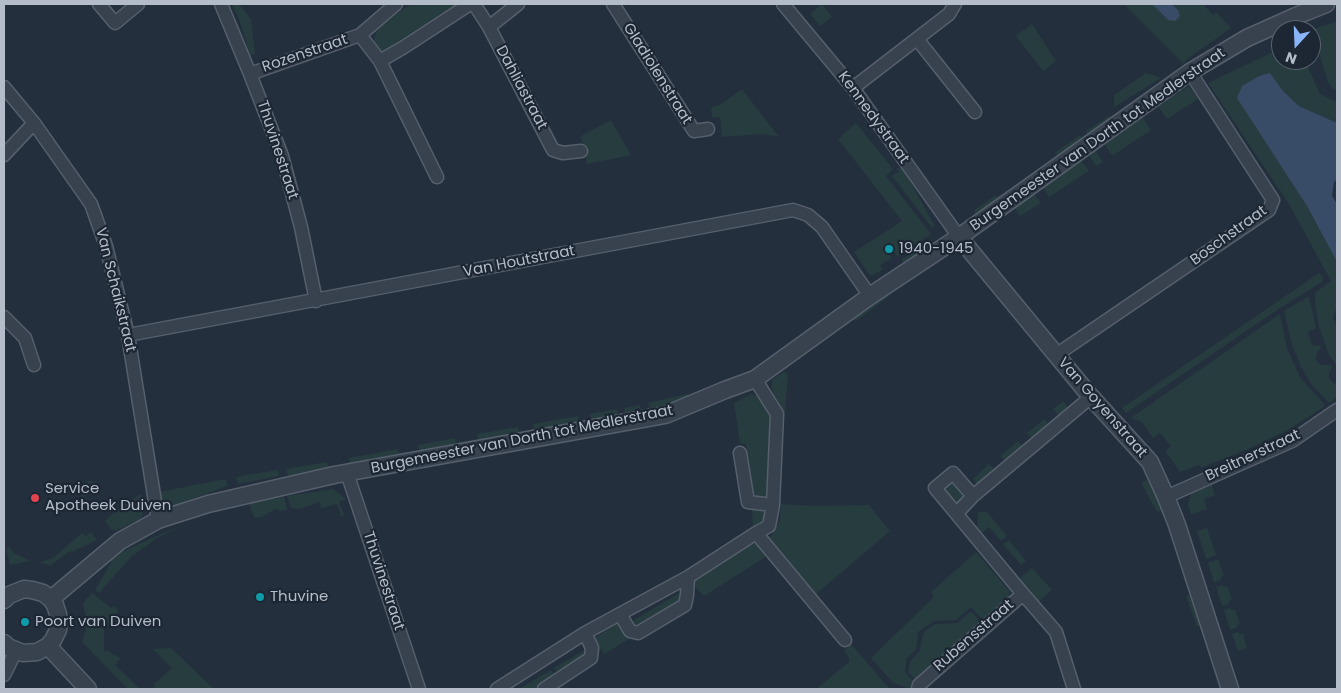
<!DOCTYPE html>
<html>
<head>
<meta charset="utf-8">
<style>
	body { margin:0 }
	#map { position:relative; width:1341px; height:693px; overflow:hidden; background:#242f3e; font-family:Poppins,sans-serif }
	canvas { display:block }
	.frame { position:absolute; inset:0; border:5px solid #b4bcc9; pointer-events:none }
	.north { position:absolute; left:1271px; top:20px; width:50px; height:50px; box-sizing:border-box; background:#1d2633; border:1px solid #59626f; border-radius:50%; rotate:200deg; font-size:14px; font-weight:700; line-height:20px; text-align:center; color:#b4bcc9 }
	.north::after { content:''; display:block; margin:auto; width:18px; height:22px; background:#8ab4f8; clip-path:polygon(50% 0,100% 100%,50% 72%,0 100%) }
</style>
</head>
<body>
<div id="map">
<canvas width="1341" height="693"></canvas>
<div class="frame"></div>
<div class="north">N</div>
</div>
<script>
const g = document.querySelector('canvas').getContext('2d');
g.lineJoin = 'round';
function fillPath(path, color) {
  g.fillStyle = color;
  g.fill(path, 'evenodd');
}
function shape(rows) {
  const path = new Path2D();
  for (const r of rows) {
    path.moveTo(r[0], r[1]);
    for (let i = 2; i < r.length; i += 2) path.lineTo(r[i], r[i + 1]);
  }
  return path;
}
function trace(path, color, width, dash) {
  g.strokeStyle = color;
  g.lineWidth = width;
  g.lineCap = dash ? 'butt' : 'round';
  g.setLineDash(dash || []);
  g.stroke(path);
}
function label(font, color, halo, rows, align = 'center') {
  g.font = font + ' Poppins,sans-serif';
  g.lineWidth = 4.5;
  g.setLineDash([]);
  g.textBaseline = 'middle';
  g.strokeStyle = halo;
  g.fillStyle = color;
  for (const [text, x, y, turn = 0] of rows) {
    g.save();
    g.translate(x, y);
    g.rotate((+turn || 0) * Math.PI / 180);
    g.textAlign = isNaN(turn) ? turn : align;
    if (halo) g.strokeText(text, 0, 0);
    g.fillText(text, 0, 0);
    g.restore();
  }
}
const green = shape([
	[232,4,239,4,251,19,255,54,250,55,240,22],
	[410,4,460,4,452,12,447,10,395,43,392,51,387,53,381,51,377,47,374,41,376,33,381,26],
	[822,4,832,17,820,26,810,14],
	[1124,4,1152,4,1168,20,1178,10,1172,4,1203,4,1213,15,1216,12,1231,28,1187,59,1184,64],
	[1337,21,1337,90,1332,88,1328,82,1312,30],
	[1032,24,1056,61,1043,71,1016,36],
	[1281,48,1281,60,1305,60,1320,94,1337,102,1337,123,1299,106,1283,91,1270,73,1307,206,1337,262,1337,306,1333,318,1337,327,1337,366,1329,355,1319,327,1315,302,1315,293,1331,281,1289,204,1208,83],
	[1146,73,1161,78,1114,107,1114,95],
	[1189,86,1198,99,1167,119,1158,106],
	[742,89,779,137,764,134,722,137,720,117,712,117,711,108,721,104],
	[1109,116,1113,122,1090,137,1086,131],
	[1142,117,1151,130,1112,156,1104,143],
	[611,120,631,155,587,164,581,136],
	[856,123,893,169,886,176,931,234,898,257,890,246,885,249,892,258,880,265,882,270,870,276,854,252,902,221,838,139],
	[1080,135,1085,141,1059,158,1055,153],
	[1095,150,1103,162,1096,166,1088,154],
	[1080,159,1089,171,1049,197,1042,185],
	[896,168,903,169,935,226,932,228,892,176,899,171],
	[1034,190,1036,193,1035,195,1041,203,1020,216,1013,206],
	[996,195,998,199,976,214,974,210],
	[930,241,932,243,904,263,901,260],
	[1319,273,1323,278,1322,282,1280,308,1126,413,1122,408],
	[886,293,889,296,856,321,852,316],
	[1309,296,1316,328,1308,332,1312,345,1320,346,1321,348,1317,353,1316,358,1317,362,1321,365,1330,365,1332,367,1329,373,1329,378,1332,382,1337,385,1337,397,1329,403,1312,385,1301,367,1292,345,1284,311],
	[1280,314,1287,348,1300,377,1324,404,1324,407,1288,430,1248,449,1203,467,1201,467,1199,465,1180,472,1165,451,1171,446,1160,433,1153,438,1142,422,1133,419,1132,417],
	[784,372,788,374,785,414,772,391,772,380],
	[687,394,689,398,650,411,648,403],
	[751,394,762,398,773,416,769,493,767,497,762,499,755,496,754,493,746,444,740,443,734,403],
	[1063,401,1069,409,1060,417,1053,409],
	[640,405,642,413,626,416,624,408],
	[617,409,619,417,592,422,590,414],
	[578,416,579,424,536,436,533,424],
	[1044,419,1050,426,1034,440,1027,433],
	[518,427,520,434,479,442,477,434],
	[455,438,456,445,420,451,418,445],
	[1018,441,1024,448,1006,463,1000,456],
	[398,449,399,455,350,469,349,458],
	[327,462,330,473,321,474,316,471,288,476,286,469],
	[989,464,996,471,979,486,973,479],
	[278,470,279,476,238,484,236,477],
	[226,479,227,486,189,500,187,505,174,508,165,505,161,500,159,492],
	[1148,479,1157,496,1162,510,1157,512,1141,483],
	[89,481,96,482,100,486,82,499,80,493,83,484],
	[949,482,955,484,968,499,963,502,954,502,944,492,944,486],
	[1211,482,1215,495,1204,499,1207,509,1191,515,1188,503,1193,490],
	[333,489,346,499,339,502,344,515,341,516,337,504,321,508,320,502,300,509,291,508,287,496],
	[141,494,144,505,143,514,140,519,115,531,111,529,105,521,117,510],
	[284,497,287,509,284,511,275,509,260,518,259,517,254,518,249,503],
	[781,504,813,506,869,505,890,531,814,596,766,541,774,532,780,520],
	[761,509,766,510,766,517,761,524,753,528,752,510],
	[978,512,987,512,1007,536,1001,541,989,527,981,534,977,528],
	[186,524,157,538,149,544,132,556,99,593,95,590,112,561,120,553,154,537],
	[1207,528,1216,555,1206,559,1197,531],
	[91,532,97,540,72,552,70,551,51,565,48,565,40,562,53,558,82,533,86,536],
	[1009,540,1026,561,1021,565,1003,544],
	[752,543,758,545,767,556,704,596,694,585,693,580],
	[9,547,14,553,30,561,10,565,6,549],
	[976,552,1010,592,1007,600,983,620,971,607,956,620,934,621,918,632,916,650,907,658,905,671,907,675,914,682,911,689,893,683,871,658,934,597,931,592],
	[1218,559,1224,576,1221,577,1220,580,1214,583,1208,563],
	[1032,568,1052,590,1037,603,1018,580],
	[1222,585,1225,587,1227,586,1232,600,1229,601,1228,604,1222,606,1216,587],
	[683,591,683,600,640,626,636,625,633,623,632,621],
	[92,593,111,608,114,606,119,611,113,617,117,622,110,622,109,626,104,627,104,651,109,651,110,653,121,658,115,665,140,689,128,689,82,642,86,630,85,614,83,603],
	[1190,595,1200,626,1197,627,1186,596],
	[1230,608,1232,610,1235,610,1240,624,1237,625,1237,627,1230,630,1224,610],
	[971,611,982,624,916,680,908,672,910,661,920,651,923,633,935,624,957,623],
	[618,623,623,625,631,638,604,654,596,642,596,637],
	[1238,632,1240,634,1243,634,1247,648,1238,651,1232,634],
	[851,644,876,673,890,689,816,689,849,662,849,658,844,651],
	[170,648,171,648,214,689,152,689,155,686,154,684,156,682,172,668,153,649],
	[588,648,590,654,559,674,554,668],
	[551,670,556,676,534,689,519,689]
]);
const water = shape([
	[1152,4,1172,4,1178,10,1180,16,1175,21,1168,20],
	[1270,73,1283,91,1299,106,1337,123,1337,179,1334,182,1332,196,1337,204,1337,262,1307,206,1237,98,1242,86,1259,76]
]);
const minor = shape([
	[99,4,115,23,138,4],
	[221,4,250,74,282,156,301,227,316,301],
	[396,4,360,35,380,61,404,47,470,4],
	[474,4,489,27,553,150,563,153,581,151],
	[613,4,694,131,708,129],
	[783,4,853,88,959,237],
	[489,27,518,4],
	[917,39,975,112],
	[380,61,437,177],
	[250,74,360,35],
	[4,87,34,123,91,204,106,246,128,335,158,520],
	[853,88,949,14,955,4],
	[4,155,34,123],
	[4,317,25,338,34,365],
	[128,335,793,210,808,215,822,227,870,296],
	[1056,355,1269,210,1273,200,1190,72],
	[740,453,748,502,773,505],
	[347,473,419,689],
	[1166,497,1292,441,1337,410],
	[957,513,973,496,1091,397],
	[756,533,845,640],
	[1023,594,1056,632,1074,689],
	[620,614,630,631,638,633,685,605,687,595,688,577],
	[4,675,16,651],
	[497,689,585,633,688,577,756,533,769,526,773,505,777,414,755,379],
	[544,689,591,658,592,648,585,633],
	[918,689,919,685,1023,594,935,488,953,473,973,496]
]);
const tertiary = shape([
	[959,237,1091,397,1150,462,1166,497,1177,525,1230,689],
	[51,599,120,541,158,520,208,504,334,475,665,415,725,390,755,379,870,296,959,237,1190,72,1247,38,1296,16,1326,4],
	[4,600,9,595,24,589,32,590,43,593,51,599,55,605,58,614,59,621,58,630,53,640,48,646,37,652,23,653,8,647,4,643],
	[48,646,88,689]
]);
const markers = [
	[889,249,5,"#0f9aa8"],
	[35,498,5,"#e0444e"],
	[260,597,5,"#0f9aa8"],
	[25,622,5,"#0f9aa8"]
];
const streetNames = [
	["Rozenstraat",305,54,-19],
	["Gladiolenstraat",657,74,58],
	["Dahliastraat",521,88,62],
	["Kennedystraat",873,118,54],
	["Burgemeester van Dorth tot Medlerstraat",1098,140,-35],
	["Thuvinestraat",277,150,72],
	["Boschstraat",1229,236,-36],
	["Van Houtstraat",519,262,-11],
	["Van Schaikstraat",115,290,76],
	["Van Goyenstraat",1102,408,49],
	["Burgemeester van Dorth tot Medlerstraat",522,440,-11],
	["Breitnerstraat",1253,456,-25],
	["Thuvinestraat",383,581,72],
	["Rubensstraat",974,636,-41]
];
const poiNames = [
	["1940-1945",899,249],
	["Service",45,489],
	["Apotheek Duiven",45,506],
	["Thuvine",270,597],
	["Poort van Duiven",35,622]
];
fillPath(green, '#263c3f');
fillPath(water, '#394c67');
trace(minor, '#565f6c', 15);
trace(tertiary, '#565f6c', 19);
trace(minor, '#38414e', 12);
trace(tertiary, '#38414e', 16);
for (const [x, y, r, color] of markers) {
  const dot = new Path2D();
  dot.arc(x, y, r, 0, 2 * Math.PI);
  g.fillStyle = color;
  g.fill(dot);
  trace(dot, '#1d2633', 2);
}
label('15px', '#b4bcc9', '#1d2633', streetNames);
label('15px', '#b4bcc9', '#1d2633', poiNames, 'left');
</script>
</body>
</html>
